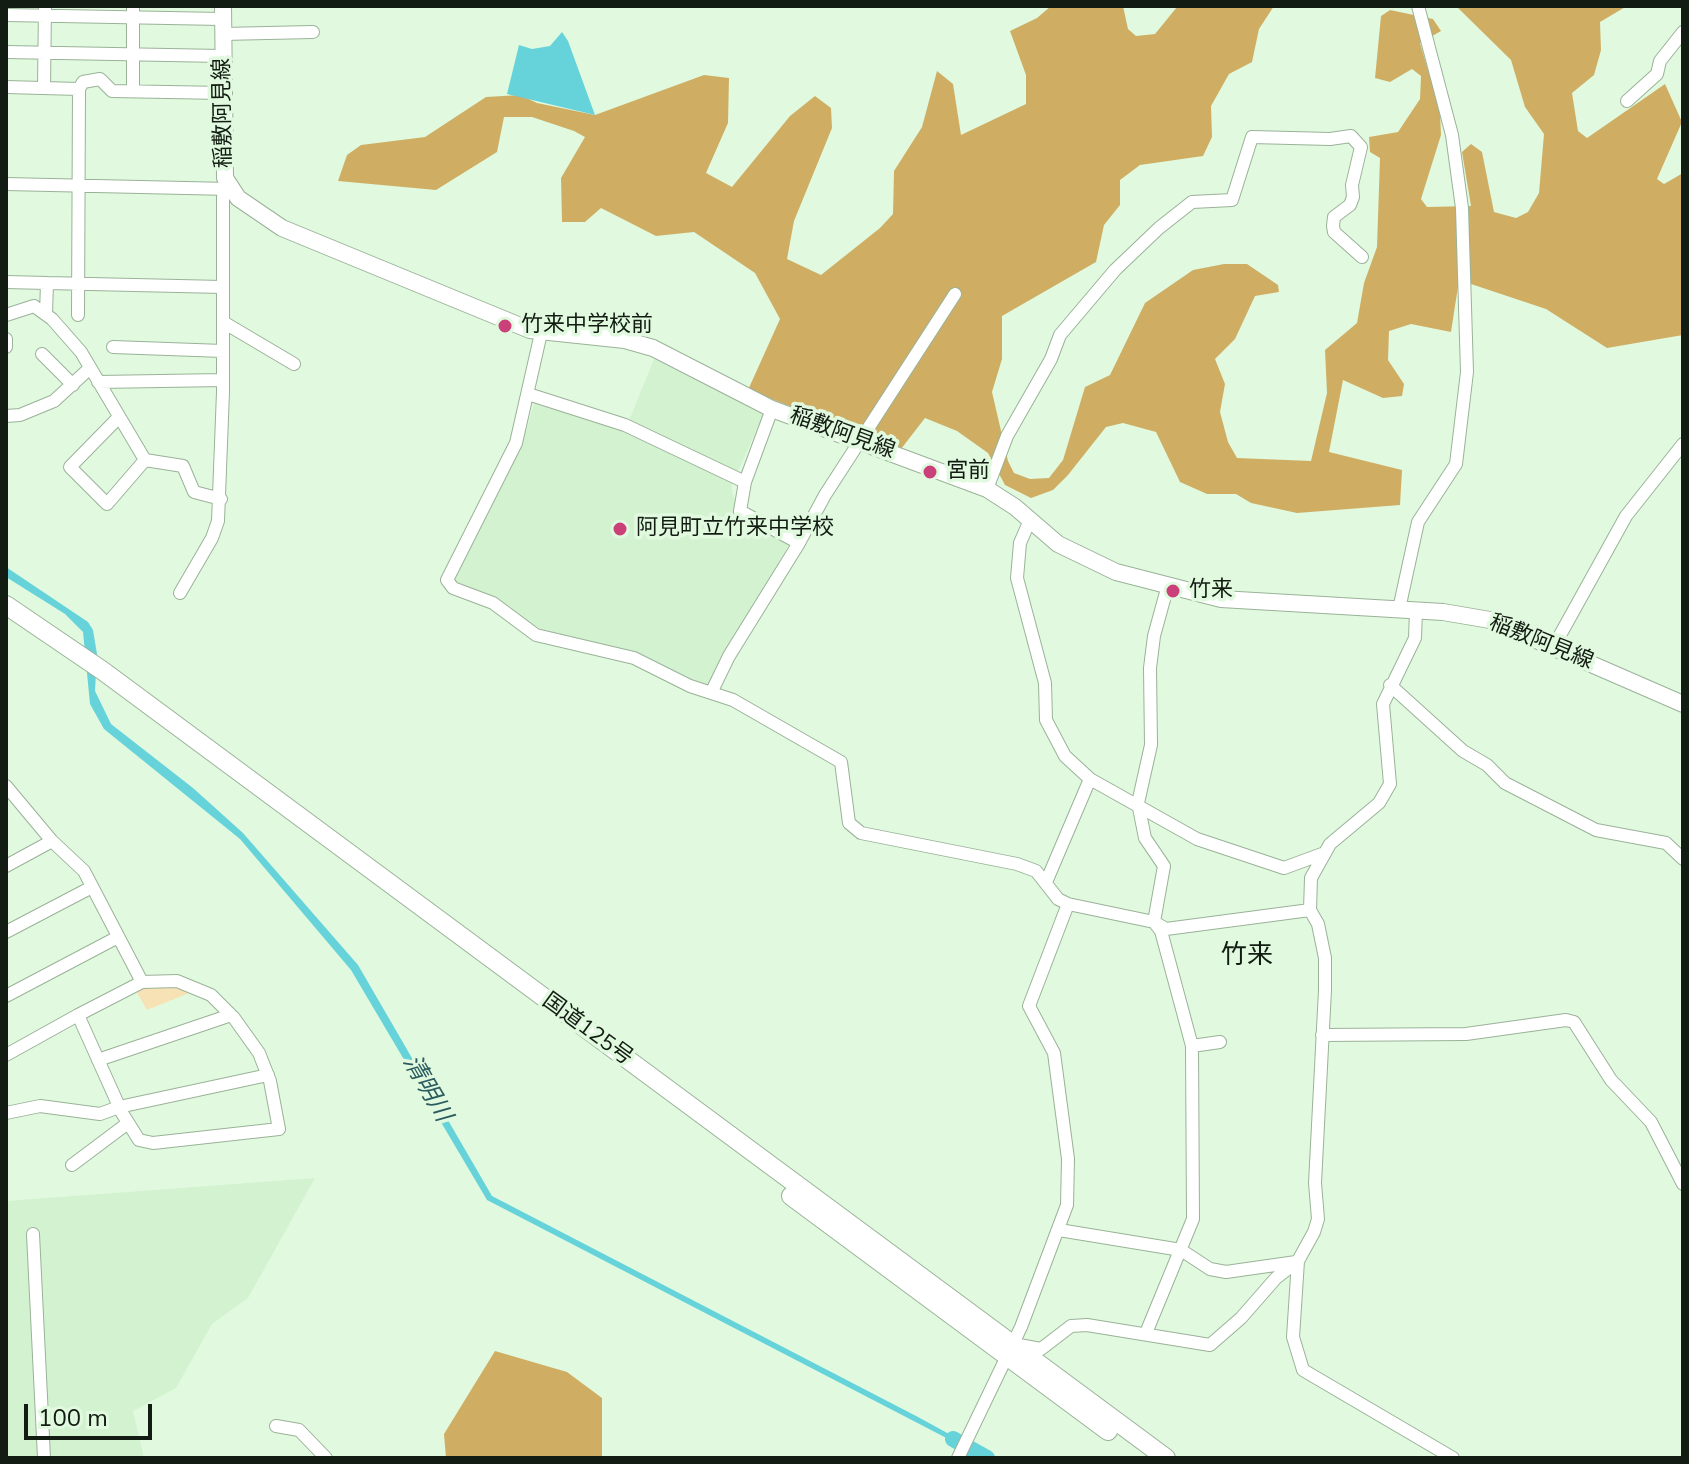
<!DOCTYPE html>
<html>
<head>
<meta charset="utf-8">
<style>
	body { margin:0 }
	#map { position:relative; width:1689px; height:1464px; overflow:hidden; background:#e1fadf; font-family:"Nunito Sans",sans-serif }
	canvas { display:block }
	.frame { position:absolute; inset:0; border:8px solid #131c12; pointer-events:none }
	.scale { position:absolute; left:24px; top:1404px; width:128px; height:36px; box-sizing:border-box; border:4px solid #131c12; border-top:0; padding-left:10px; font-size:24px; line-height:28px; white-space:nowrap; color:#131c12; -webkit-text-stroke:6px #e1fadf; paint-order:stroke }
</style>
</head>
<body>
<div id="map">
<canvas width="1689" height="1464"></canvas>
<div class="frame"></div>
<div class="scale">100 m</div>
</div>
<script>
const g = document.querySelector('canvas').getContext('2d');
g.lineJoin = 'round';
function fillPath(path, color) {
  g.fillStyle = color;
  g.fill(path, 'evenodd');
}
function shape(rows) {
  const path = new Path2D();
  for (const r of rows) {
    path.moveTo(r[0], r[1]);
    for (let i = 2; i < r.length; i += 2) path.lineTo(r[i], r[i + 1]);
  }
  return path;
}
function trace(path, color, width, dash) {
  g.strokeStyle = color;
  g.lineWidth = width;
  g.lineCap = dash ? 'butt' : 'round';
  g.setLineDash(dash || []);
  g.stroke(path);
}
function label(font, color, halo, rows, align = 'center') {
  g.font = font + ' "Nunito Sans","Noto Sans JP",sans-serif';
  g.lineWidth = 7;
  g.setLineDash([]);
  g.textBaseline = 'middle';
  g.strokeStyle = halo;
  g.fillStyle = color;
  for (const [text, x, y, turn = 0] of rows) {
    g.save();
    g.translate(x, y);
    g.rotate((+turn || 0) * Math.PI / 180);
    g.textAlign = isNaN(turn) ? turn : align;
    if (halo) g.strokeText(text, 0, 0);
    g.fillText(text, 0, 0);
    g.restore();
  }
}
const built = shape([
	[654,359,764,413,731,487,739,515,789,544,711,684,699,686,554,636,451,580,522,444,534,404,538,400,626,428],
	[315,1178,248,1298,212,1324,176,1388,133,1411,144,1458,6,1458,6,1201]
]);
const green = shape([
	[143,984,190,988,187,994,147,1010,136,991]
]);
const forest = shape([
	[1051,6,1123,6,1128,29,1136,36,1155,34,1177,7,1274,6,1259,29,1252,62,1229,74,1211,106,1212,137,1203,156,1140,165,1120,180,1120,205,1104,225,1096,262,1002,316,1002,359,992,392,1008,461,1014,473,1030,479,1049,478,1063,460,1085,387,1110,375,1145,303,1193,270,1224,264,1247,264,1278,285,1279,292,1255,296,1235,339,1215,359,1225,384,1220,412,1228,442,1237,458,1311,461,1327,393,1325,350,1357,323,1364,283,1377,247,1380,158,1370,152,1369,137,1398,132,1420,99,1421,76,1412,69,1390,82,1375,78,1381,16,1390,10,1433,19,1441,31,1420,43,1440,111,1441,135,1421,199,1427,207,1471,206,1462,152,1471,144,1482,152,1494,212,1516,218,1528,212,1539,193,1544,134,1525,107,1511,60,1456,6,1627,6,1600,22,1601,50,1594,75,1572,93,1578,131,1587,138,1665,84,1682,122,1657,179,1664,184,1683,173,1683,335,1607,348,1546,309,1459,280,1451,332,1411,324,1389,331,1388,360,1404,384,1402,396,1383,398,1343,380,1329,452,1402,470,1400,505,1297,513,1251,503,1236,494,1207,494,1180,482,1156,432,1123,423,1106,427,1068,475,1053,490,1031,498,1005,485,988,453,957,431,925,418,901,449,748,390,780,319,755,273,694,232,656,236,601,208,585,222,562,222,561,178,585,137,574,131,532,117,504,117,497,152,436,190,338,181,347,155,361,145,425,137,486,97,520,95,537,103,595,115,704,75,729,78,728,123,706,173,732,187,790,116,815,96,831,108,832,128,794,221,787,259,821,275,880,228,893,214,894,171,922,127,937,71,953,84,961,135,1026,104,1026,75,1010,31,1037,18],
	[495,1351,567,1372,602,1398,602,1458,446,1458,444,1434]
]);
const water = shape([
	[562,32,568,41,595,115,507,94,519,45,532,49,550,46],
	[6,567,88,622,93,630,97,654,95,691,111,724,193,788,243,833,358,965,492,1196,918,1417,960,1440,958,1444,487,1200,351,970,240,839,104,729,90,704,83,632,65,614,6,577]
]);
const river = shape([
	[953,1439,987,1458]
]);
const minor = shape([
	[6,15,222,19],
	[222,34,313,32],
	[6,52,222,56],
	[6,87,79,89],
	[44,88,45,6],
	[133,91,133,6],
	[1627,101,1657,74,1660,61,1683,32],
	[6,184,230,189],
	[6,282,47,283],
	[46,314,47,283,222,287],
	[6,315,34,306,52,319,81,352,145,460,183,466,194,492,221,499],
	[78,315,79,89,83,82,100,79,112,91,223,93],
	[223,322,294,364],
	[541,333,516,443,447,580,453,588,493,603,536,635,634,658,690,686,733,700,841,762,849,823,861,833,1017,864,1036,871,1058,899,1068,904,1154,922,1166,929,1310,910],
	[6,339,6,347],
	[113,347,223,351],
	[42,354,73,385],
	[98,382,223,380],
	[528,394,625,425,745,482],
	[6,416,20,415,54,401,90,368],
	[118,418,70,467,107,504,145,460],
	[987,489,1007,436,1051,359,1060,335,1115,270,1159,228,1192,202,1232,200,1252,137,1330,139,1351,136,1361,147,1352,185,1353,197,1350,205,1334,217,1333,226,1334,232,1362,257],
	[1030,520,1020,543,1017,578,1045,683,1046,720,1065,756,1090,779,1197,839,1284,868,1322,854],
	[799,543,825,495,955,294],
	[180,593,212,538,218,521,223,392,223,197,230,189],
	[1399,609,1418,522,1456,464,1467,372,1462,208,1452,135,1418,6],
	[1554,646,1626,516,1683,444],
	[1390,685,1463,751,1487,765,1505,783,1596,830,1666,843,1683,859],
	[712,691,729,656,799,543,740,511,745,482,772,409],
	[6,786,52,841,84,871,142,982],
	[6,866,52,841],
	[1047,880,1090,779],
	[6,932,92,887],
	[6,996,118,937],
	[1322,1035,1466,1034,1566,1020,1574,1022,1611,1080,1651,1122,1683,1184],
	[1192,1046,1220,1042],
	[6,1055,78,1015,142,982,177,981,211,995,234,1018,259,1053,270,1081,279,1129,153,1143,139,1140,122,1113,78,1015],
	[98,1060,231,1015],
	[6,1113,40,1106,100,1114,119,1107,268,1075],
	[72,1165,128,1123],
	[1059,1230,1181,1250,1210,1269,1226,1272,1296,1262],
	[33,1234,44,1458],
	[1298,1261,1293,1337,1303,1370,1453,1458],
	[1146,1333,1193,1219,1192,1046,1161,931,1154,922,1164,866,1145,838,1138,803,1151,745,1150,668,1154,636,1168,585],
	[1019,1345,1041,1349,1071,1326,1087,1325,1210,1345,1241,1318,1276,1278,1298,1261,1314,1232,1318,1219,1315,1183,1325,990,1325,958,1318,924,1310,910,1311,878,1330,844,1379,803,1390,784,1383,704,1415,638,1416,610],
	[276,1426,299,1430,326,1458],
	[958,1458,1021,1327,1067,1205,1068,1159,1054,1053,1029,1006,1068,904]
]);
const major = shape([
	[223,6,225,178,238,198,282,228,530,330,625,340,653,348,772,409,987,489,1015,507,1058,544,1116,572,1221,599,1443,612,1490,620,1683,704]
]);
const highway = shape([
	[6,605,103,671,1166,1458],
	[791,1196,1108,1431]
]);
const markers = [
	[505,326,8,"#ca4079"],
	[930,472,8,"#ca4079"],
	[620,529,8,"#ca4079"],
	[1173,591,8,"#ca4079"]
];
const streetNames = [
	["稲敷阿見線",224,113,-91],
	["稲敷阿見線",842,434,20],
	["稲敷阿見線",1541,643,22],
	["国道125号",587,1030,36]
];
const poiNames = [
	["竹来中学校前",521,326],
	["宮前",946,472],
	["阿見町立竹来中学校",636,529],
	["竹来",1189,591]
];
const waterNames = [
	["清明川",426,1089,60]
];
const quarterNames = [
	["竹来",1247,957]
];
fillPath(built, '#d3f2d0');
fillPath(green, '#f7e2b5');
fillPath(forest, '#cfae64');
fillPath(water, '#66d3da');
trace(river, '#66d3da', 16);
trace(minor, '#9ab298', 14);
trace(major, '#9ab298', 18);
trace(highway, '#9ab298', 20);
trace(minor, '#fff', 12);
trace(major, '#fff', 16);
trace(highway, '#fff', 18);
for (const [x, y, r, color] of markers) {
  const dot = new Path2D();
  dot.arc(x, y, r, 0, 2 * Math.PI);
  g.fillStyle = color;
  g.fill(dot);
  trace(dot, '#e1fadf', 3);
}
label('22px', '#131c12', '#e1fadf', streetNames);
label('22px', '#131c12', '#e1fadf', poiNames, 'left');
label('italic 24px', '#2c5c5f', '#e1fadf', waterNames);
label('26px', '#131c12', '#e1fadf', quarterNames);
</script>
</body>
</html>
